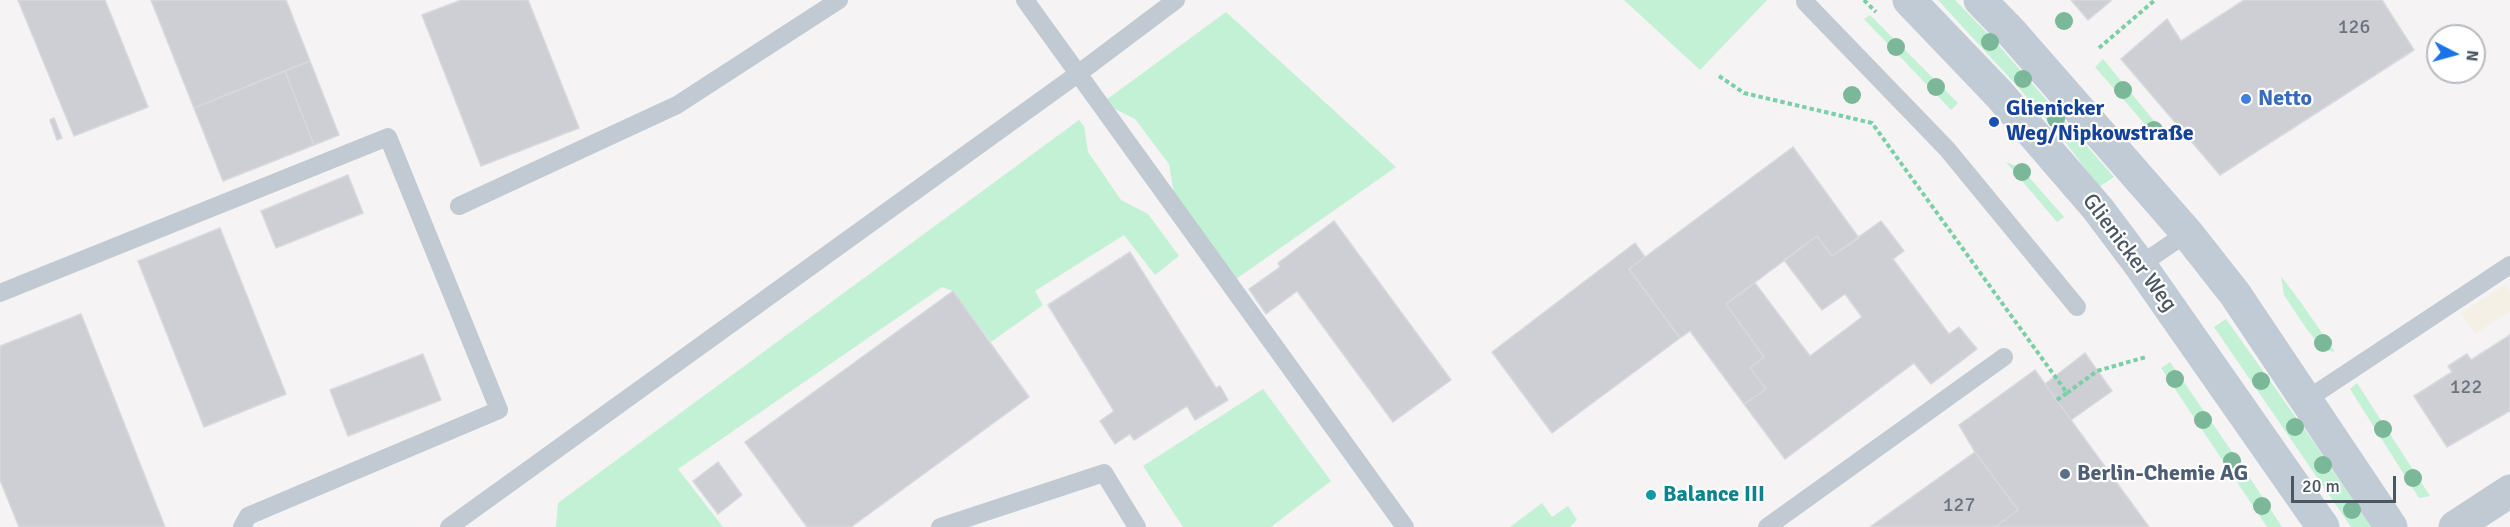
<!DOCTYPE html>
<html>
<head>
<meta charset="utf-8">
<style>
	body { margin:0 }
	#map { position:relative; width:2510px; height:527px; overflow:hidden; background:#f5f3f3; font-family:Signika,sans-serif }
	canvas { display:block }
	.north { position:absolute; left:2426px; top:24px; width:60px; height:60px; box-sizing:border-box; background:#fff; border:2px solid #b7bbc0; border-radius:50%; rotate:96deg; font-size:16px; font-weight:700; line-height:24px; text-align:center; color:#4a5661 }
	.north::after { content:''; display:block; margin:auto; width:21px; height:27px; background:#1a73e8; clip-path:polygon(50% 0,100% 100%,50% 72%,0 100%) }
	.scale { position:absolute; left:2291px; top:476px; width:105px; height:27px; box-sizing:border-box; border:3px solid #4a5661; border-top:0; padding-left:8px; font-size:18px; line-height:21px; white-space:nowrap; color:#4a5661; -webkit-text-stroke:4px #fff; paint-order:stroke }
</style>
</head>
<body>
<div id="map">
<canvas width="2510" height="527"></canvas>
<div class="north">N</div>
<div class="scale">20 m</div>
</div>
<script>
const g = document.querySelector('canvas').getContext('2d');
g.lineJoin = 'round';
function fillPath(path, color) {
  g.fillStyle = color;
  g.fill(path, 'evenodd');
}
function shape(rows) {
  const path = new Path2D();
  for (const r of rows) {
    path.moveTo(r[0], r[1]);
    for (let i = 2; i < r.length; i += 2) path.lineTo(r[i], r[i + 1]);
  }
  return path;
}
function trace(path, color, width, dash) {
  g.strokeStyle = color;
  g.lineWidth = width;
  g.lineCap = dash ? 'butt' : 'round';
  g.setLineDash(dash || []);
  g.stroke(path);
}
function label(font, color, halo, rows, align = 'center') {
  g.font = font + ' Signika,sans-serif';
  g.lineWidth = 4.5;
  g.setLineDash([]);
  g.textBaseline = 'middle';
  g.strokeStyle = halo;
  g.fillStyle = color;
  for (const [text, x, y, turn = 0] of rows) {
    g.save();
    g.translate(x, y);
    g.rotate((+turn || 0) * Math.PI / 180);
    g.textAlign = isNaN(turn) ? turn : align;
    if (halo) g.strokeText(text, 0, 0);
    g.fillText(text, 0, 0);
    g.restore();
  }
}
const green = shape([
	[1624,0,1767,0,1700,70],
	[1938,0,1955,0,1994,40,2114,177,2099,187,2063,139,2018,87],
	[1226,12,1396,167,1236,279,1174,194,1169,164,1135,119,1113,108,1106,100],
	[1870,15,1958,103,1951,110,1864,19],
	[2103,59,2164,133,2157,138,2095,67],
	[1079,120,1084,126,1088,152,1121,200,1148,214,1179,256,1155,275,1124,235,1035,291,1043,305,991,342,953,291,942,287,678,469,723,527,556,527,558,503],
	[2006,162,2021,168,2064,217,2057,222],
	[2281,276,2302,304,2335,352,2322,349,2306,328,2284,295],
	[2226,319,2317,447,2371,527,2351,527,2214,327],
	[2170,362,2246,472,2282,527,2267,527,2161,368],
	[2357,383,2430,496,2419,498,2350,389],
	[1263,389,1331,481,1271,527,1183,527,1143,466],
	[1542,503,1552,517,1568,506,1577,520,1570,527,1510,527]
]);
const sand = shape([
	[2505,285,2510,293,2510,311,2475,334,2461,313]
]);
const building = shape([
	[18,0,105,0,148,107,74,136,18,0],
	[151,0,286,0,310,61,194,108,151,0],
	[461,0,528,0,579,128,481,166,422,15,461,0],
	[2071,0,2112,0,2088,20,2071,0],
	[2244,0,2382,0,2414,50,2220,175,2121,59,2167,19,2181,41,2244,0],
	[310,61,339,135,314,145,285,71,310,61],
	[285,71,314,145,223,181,194,108,285,71],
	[54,118,62,138,57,140,50,120,54,118],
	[1793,147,1859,238,1832,256,1817,236,1726,304,1764,357,1750,368,1766,389,1744,404,1690,331,1680,338,1629,269,1793,147],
	[348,175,363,213,276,248,261,211,348,175],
	[1334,221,1451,380,1393,422,1297,291,1266,314,1249,289,1280,267,1278,263,1334,221],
	[1881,221,1904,251,1893,259,1949,334,1959,327,1977,349,1931,384,1914,363,1785,459,1744,404,1766,389,1750,368,1764,357,1726,304,1755,283,1810,356,1862,317,1845,294,1822,310,1784,260,1817,236,1832,256,1881,221],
	[220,228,286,394,204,427,138,261,220,228],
	[1635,243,1645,257,1629,269,1680,338,1552,433,1492,352,1635,243],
	[1130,252,1216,388,1220,386,1228,400,1195,420,1187,406,1134,440,1130,434,1115,444,1100,421,1114,411,1048,305,1130,252],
	[953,291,1029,397,851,527,807,527,745,442,953,291],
	[81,314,165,527,19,527,0,480,0,346,81,314],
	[2510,335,2510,411,2447,447,2414,396,2452,372,2448,366,2467,354,2471,360,2510,335],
	[2085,353,2112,391,2071,420,2045,384,2085,353],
	[423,354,441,400,348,436,330,390,423,354],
	[2035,370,2071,420,2149,527,1995,527,2018,510,1975,452,1959,425,2035,370],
	[1975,452,2018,510,1995,527,1870,527,1975,452],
	[718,462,742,495,718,514,693,481,718,462]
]);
const path = shape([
	[1864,0,1876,12],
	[2099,48,2155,0],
	[1719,76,1744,93,1872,123,2067,393,2057,400],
	[2067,393,2097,371,2146,357]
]);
const lane = shape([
	[1025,0,1405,527],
	[1807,0,1805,2,1947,149,2077,307],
	[459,206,677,105,839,0],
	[2140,265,2187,233],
	[0,293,388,137,499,410,248,516,242,527],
	[2306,400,2510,265],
	[449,527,1079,73,1176,0],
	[940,527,1104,473,1137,527],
	[1767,527,2004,357]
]);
const street = shape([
	[2455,527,2510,491]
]);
const secondary = shape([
	[1909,0,1999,94,2098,209,2140,265,2323,527],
	[1980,0,2012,33,2187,233,2235,294,2391,527]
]);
const trees = [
	[2064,21],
	[1990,42],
	[1896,47],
	[2023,79],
	[1936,87],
	[2123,90],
	[1852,95],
	[2056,119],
	[2154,130],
	[2022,172],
	[2323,343],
	[2175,379],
	[2261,381],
	[2203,420],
	[2295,427],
	[2383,429],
	[2232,461],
	[2323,465],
	[2413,478],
	[2262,506],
	[2352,510]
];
const markers = [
	[2246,99,6,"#3f7fe0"],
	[1994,122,6,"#1a4fb4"],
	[2065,474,6,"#5c6f8a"],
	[1651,495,6,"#0f9aa8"]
];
const numberNames = [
	["126",2354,28],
	["122",2466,388],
	["127",1959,506]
];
const shopNames = [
	["Netto",2258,99]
];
const transitNames = [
	["Glienicker",2006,109],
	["Weg/Nipkowstraße",2006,134]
];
const streetNames = [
	["Glienicker Weg",2129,253,53]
];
const serviceNames = [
	["Berlin-Chemie AG",2077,474]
];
const cultureNames = [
	["Balance III",1663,495]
];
fillPath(green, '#c3f1d5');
fillPath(sand, '#f5f0e5');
fillPath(building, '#cdcfd5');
trace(building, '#d7d9de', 1.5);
trace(path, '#7ad0a6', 4, [4.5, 3]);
trace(lane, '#c1cad2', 18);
trace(street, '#c1cad2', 33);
trace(secondary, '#c1cbd6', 33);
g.fillStyle = '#7bb799';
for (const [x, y] of trees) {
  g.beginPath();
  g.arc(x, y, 9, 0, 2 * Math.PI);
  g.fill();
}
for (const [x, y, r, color] of markers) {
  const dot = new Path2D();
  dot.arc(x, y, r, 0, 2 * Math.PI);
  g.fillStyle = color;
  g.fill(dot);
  trace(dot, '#fff', 2);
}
label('20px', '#6b747e', null, numberNames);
label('bold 22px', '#366cbe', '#fff', shopNames, 'left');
label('bold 22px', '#164399', '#fff', transitNames, 'left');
label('22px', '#4a5661', '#fff', streetNames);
label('bold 22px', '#4e5e75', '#fff', serviceNames, 'left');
label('bold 22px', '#0d838f', '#fff', cultureNames, 'left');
</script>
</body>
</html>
